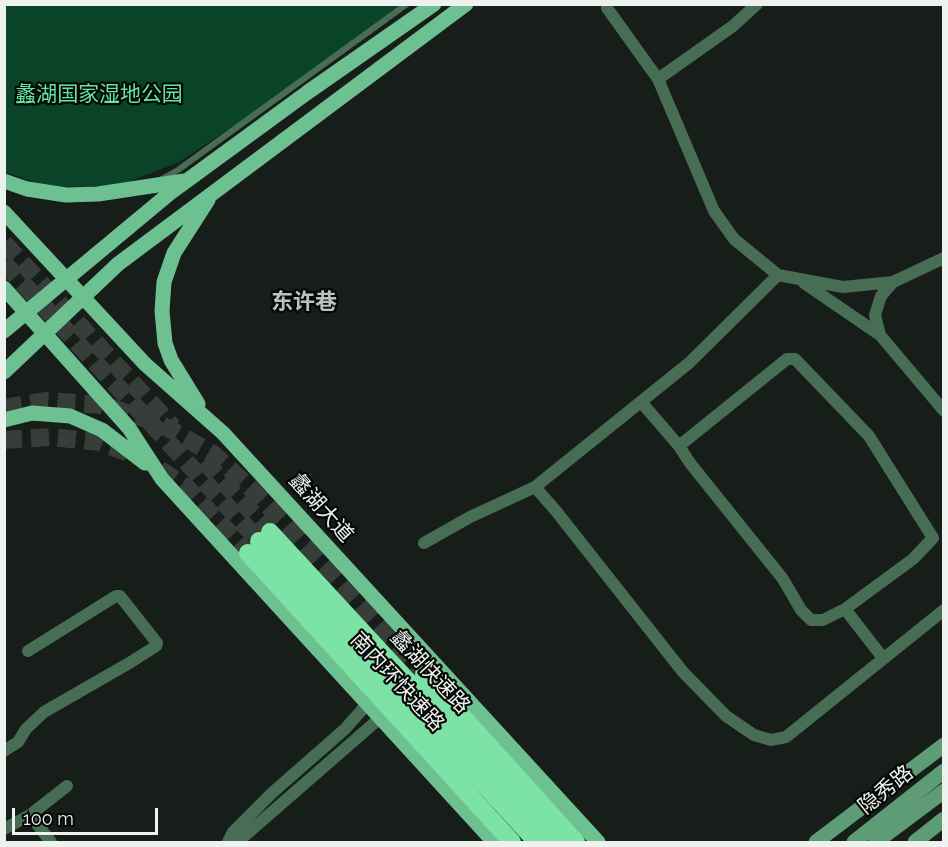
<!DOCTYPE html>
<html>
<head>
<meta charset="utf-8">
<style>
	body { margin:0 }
	#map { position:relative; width:948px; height:847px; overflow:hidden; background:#171d19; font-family:Raleway,sans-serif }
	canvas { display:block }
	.frame { position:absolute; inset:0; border:6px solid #eef2ef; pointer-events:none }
	.scale { position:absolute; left:12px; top:808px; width:146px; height:27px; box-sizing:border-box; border:3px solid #eef2ef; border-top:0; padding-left:8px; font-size:18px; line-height:21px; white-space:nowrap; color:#eef2ef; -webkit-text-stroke:4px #050705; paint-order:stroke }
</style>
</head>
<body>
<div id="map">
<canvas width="948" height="847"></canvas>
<div class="frame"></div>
<div class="scale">100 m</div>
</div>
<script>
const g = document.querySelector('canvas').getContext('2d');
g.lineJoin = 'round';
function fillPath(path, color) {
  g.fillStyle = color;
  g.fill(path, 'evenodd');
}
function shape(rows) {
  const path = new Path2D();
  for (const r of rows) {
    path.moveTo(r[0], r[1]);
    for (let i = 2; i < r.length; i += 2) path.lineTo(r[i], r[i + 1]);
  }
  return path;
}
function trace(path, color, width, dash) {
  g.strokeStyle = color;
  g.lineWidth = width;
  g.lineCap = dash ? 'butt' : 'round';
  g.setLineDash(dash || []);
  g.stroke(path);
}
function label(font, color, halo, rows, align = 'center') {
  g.font = font + ' Raleway,"Noto Sans SC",sans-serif';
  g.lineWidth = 4.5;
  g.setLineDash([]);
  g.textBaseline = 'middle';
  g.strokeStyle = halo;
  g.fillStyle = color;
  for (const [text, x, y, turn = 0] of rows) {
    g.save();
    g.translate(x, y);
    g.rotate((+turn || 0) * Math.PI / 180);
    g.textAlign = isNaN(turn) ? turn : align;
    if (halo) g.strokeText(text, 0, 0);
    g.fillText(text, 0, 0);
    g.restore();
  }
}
const green = shape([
	[5,5,404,5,317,71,179,162,118,186,48,187,5,172]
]);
const highwayTunnel = shape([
	[4,243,173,427],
	[4,263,259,541],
	[4,408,46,401,102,405,159,423,213,454,259,496,424,674],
	[4,440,51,437,99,442,143,458,187,488,248,553],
	[204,461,270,532]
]);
const lane = shape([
	[160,180,178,170,407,4]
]);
const street = shape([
	[607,8,658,79,714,211,734,239,778,275,843,287,893,282,944,258],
	[658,79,733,26,757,4],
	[893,282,881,296,875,315,880,335,944,411],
	[804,283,880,335],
	[642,403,679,446,690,463,783,579,801,610,811,620,823,620,845,609,913,559,933,538,869,436,795,359,787,359,679,446],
	[535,487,556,511,683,672,726,716,754,735,771,740,786,737,944,610],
	[424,543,470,517,535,487,689,363,778,275],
	[845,609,883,658],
	[4,751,18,742,26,729,44,712,131,662,156,646,157,643,120,596,116,596,28,651],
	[30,815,51,842],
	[4,829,30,815,67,786],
	[228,842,233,832,272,793,345,729,367,704],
	[230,842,241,839,380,718]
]);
const secondary = shape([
	[816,842,944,745],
	[854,842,944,771],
	[876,842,944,791],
	[915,842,944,819]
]);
const primary = shape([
	[4,181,27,189,66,195,98,194,184,181],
	[4,212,145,364,223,433,598,842],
	[4,288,129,428,162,479,494,842],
	[4,331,170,193,308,92,434,4],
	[4,372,118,264,466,4],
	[198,404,171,360,165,343,162,311,164,282,174,253,208,200],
	[4,420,32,413,70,416,102,430,145,463]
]);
const highway = shape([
	[270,532,557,842],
	[259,541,537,842],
	[248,553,512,842],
	[424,674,576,842]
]);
const parkNames = [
	["蠡湖国家湿地公园",99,95]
];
const streetNames = [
	["蠡湖大道",321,508,48],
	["蠡湖快速路",430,672,47],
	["南内环快速路",397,682,47],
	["隐秀路",886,790,-39]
];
const neighbourhoodNames = [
	["东许巷",304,302]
];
fillPath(green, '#0a4428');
trace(highwayTunnel, '#373d39', 18, [18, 9]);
trace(lane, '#476d55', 6);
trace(street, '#476d55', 12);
trace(secondary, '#5d9c75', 15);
trace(primary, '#6dc08f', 15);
trace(highway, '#7ce2a6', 18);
label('21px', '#61e89e', '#050705', parkNames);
label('21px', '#eef2ef', '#050705', streetNames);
label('bold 22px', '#bbc2bd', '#050705', neighbourhoodNames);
</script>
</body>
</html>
